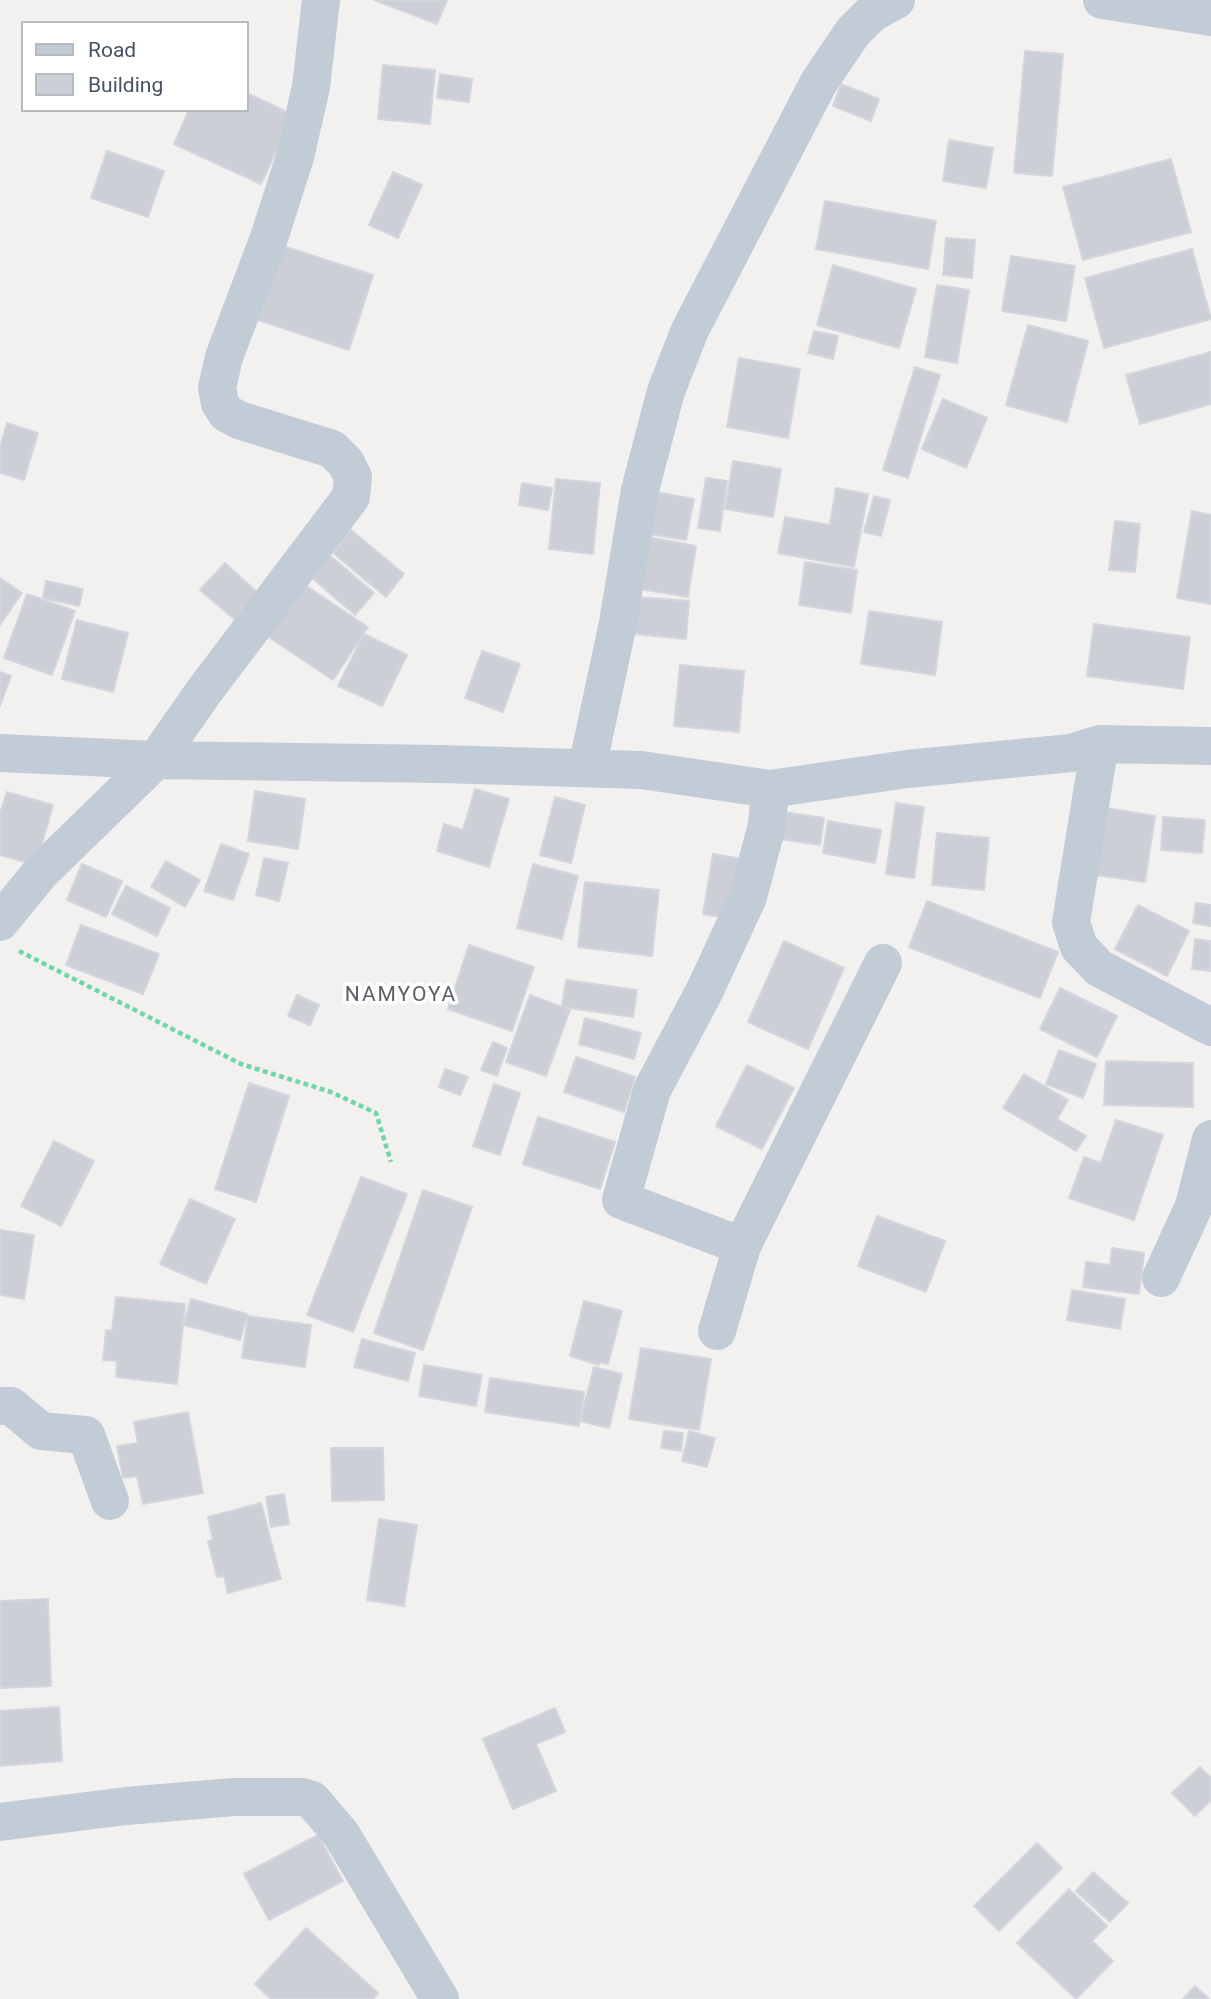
<!DOCTYPE html>
<html>
<head>
<meta charset="utf-8">
<style>
	body { margin:0 }
	#map { position:relative; width:1211px; height:1999px; overflow:hidden; background:#f3f0f0; font-family:Roboto,sans-serif }
	canvas { display:block }
	.legend { position:absolute; left:21px; top:21px; width:228px; height:91px; box-sizing:border-box; background:#fff; border:2px solid #b5babf; margin:0; padding:9px 12px; list-style:none; font-size:21px; color:#465360 }
	.legend li { display:flex; align-items:center; gap:14px; height:35px }
	.legend b { width:35px; border:2px solid #b5babf }
</style>
</head>
<body>
<div id="map">
<canvas width="1211" height="1999"></canvas>
<ul class="legend">
<li><b style="height:9px;background:#c2ccd7"></b>Road</li>
<li><b style="height:19px;background:#cccfd6"></b>Building</li>
</ul>
</div>
<script>
const g = document.querySelector('canvas').getContext('2d');
g.lineJoin = 'round';
function fillPath(path, color) {
  g.fillStyle = color;
  g.fill(path, 'evenodd');
}
function shape(rows) {
  const path = new Path2D();
  for (const r of rows) {
    path.moveTo(r[0], r[1]);
    for (let i = 2; i < r.length; i += 2) path.lineTo(r[i], r[i + 1]);
  }
  return path;
}
function trace(path, color, width, dash) {
  g.strokeStyle = color;
  g.lineWidth = width;
  g.lineCap = dash ? 'butt' : 'round';
  g.setLineDash(dash || []);
  g.stroke(path);
}
function label(font, color, halo, rows, align = 'center') {
  g.font = font + ' Roboto,sans-serif';
  g.lineWidth = 7;
  g.setLineDash([]);
  g.textBaseline = 'middle';
  g.strokeStyle = halo;
  g.fillStyle = color;
  for (const [text, x, y, turn = 0] of rows) {
    g.save();
    g.translate(x, y);
    g.rotate((+turn || 0) * Math.PI / 180);
    g.textAlign = isNaN(turn) ? turn : align;
    if (halo) g.strokeText(text, 0, 0);
    g.fillText(text, 0, 0);
    g.restore();
  }
}
const building = shape([
	[374,0,447,0,437,24,374,0],
	[1025,51,1063,54,1052,176,1014,173,1025,51],
	[383,65,435,70,430,124,378,119,383,65],
	[440,74,472,79,469,102,437,98,440,74],
	[841,84,879,99,871,121,833,106,841,84],
	[247,93,293,115,261,184,174,144,189,110,247,110,247,93],
	[949,140,993,148,986,188,943,181,949,140],
	[107,151,164,171,148,217,91,198,107,151],
	[1171,159,1191,232,1083,260,1063,187,1171,159],
	[393,172,422,185,398,238,369,225,393,172],
	[825,201,936,221,928,269,816,249,825,201],
	[946,238,975,240,972,278,943,275,946,238],
	[283,246,373,275,349,350,258,320,283,246],
	[1192,249,1211,319,1104,348,1085,278,1192,249],
	[1011,256,1075,266,1066,321,1002,311,1011,256],
	[833,265,916,289,899,348,817,325,833,265],
	[937,285,969,290,957,363,925,357,937,285],
	[1028,325,1088,341,1067,422,1006,405,1028,325],
	[814,331,838,336,833,359,808,353,814,331],
	[1211,352,1211,404,1140,424,1126,375,1211,352],
	[739,358,800,369,788,438,727,427,739,358],
	[915,367,940,375,908,478,883,470,915,367],
	[943,399,987,418,966,468,922,449,943,399],
	[7,423,38,433,24,480,0,473,0,447,7,423],
	[733,461,781,469,773,517,725,509,733,461],
	[706,478,727,481,720,531,698,528,706,478],
	[556,479,600,483,593,554,549,549,556,479],
	[522,483,552,488,548,510,519,505,522,483],
	[836,488,868,494,854,567,778,553,785,517,830,525,836,488],
	[656,492,694,499,686,540,649,534,656,492],
	[874,496,890,500,881,536,864,532,874,496],
	[1192,511,1211,515,1211,604,1177,598,1192,511],
	[1115,521,1140,524,1135,572,1109,570,1115,521],
	[351,530,404,574,386,597,333,553,351,530],
	[648,537,696,546,688,597,640,589,648,537],
	[329,555,374,593,355,615,311,577,329,555],
	[805,562,857,570,851,613,799,605,805,562],
	[225,563,258,593,234,619,200,590,225,563],
	[0,578,22,593,0,625,0,578],
	[46,581,83,589,79,606,43,598,46,581],
	[302,583,368,627,333,680,267,636,302,583],
	[27,594,75,611,52,675,4,658,27,594],
	[637,597,689,601,686,639,634,634,637,597],
	[869,611,942,622,935,675,861,664,869,611],
	[77,620,128,633,113,692,62,679,77,620],
	[1094,624,1190,637,1183,689,1087,676,1094,624],
	[364,634,407,655,382,706,338,686,364,634],
	[482,651,520,664,503,712,465,698,482,651],
	[680,665,744,671,739,732,674,726,680,665],
	[0,672,11,676,0,706,0,672],
	[475,789,509,799,489,867,437,851,444,824,463,830,475,789],
	[255,791,305,799,298,849,248,841,255,791],
	[7,792,53,805,36,865,0,855,0,813,7,792],
	[555,797,585,805,571,863,540,855,555,797],
	[896,803,924,807,914,878,886,874,896,803],
	[1106,808,1155,816,1145,882,1096,875,1106,808],
	[783,812,824,818,820,845,779,839,783,812],
	[1163,817,1205,820,1202,853,1161,850,1163,817],
	[828,821,881,830,875,863,823,853,828,821],
	[937,833,989,838,984,890,932,885,937,833],
	[221,844,249,854,233,900,204,891,221,844],
	[713,854,743,859,732,919,703,914,713,854],
	[264,858,288,863,279,901,256,895,264,858],
	[166,861,200,880,185,907,151,887,166,861],
	[82,864,122,881,106,917,67,900,82,864],
	[533,864,578,876,562,939,517,928,533,864],
	[585,882,659,890,652,956,578,947,585,882],
	[126,886,170,908,157,936,112,914,126,886],
	[927,901,1058,952,1040,998,909,947,927,901],
	[1196,903,1211,905,1211,926,1193,923,1196,903],
	[1138,905,1189,931,1167,976,1115,949,1138,905],
	[81,925,159,954,143,994,66,965,81,925],
	[1195,939,1211,941,1211,971,1192,969,1195,939],
	[784,941,844,968,808,1049,748,1022,784,941],
	[469,945,534,967,512,1031,448,1009,469,945],
	[566,980,637,990,633,1017,562,1007,566,980],
	[1060,988,1117,1016,1097,1057,1040,1029,1060,988],
	[297,995,319,1005,310,1025,288,1016,297,995],
	[530,995,570,1010,546,1076,506,1062,530,995],
	[585,1018,641,1033,634,1059,579,1044,585,1018],
	[493,1042,507,1048,497,1076,481,1070,493,1042],
	[1059,1050,1096,1064,1083,1098,1046,1084,1059,1050],
	[576,1057,635,1077,624,1112,564,1092,576,1057],
	[1106,1061,1193,1063,1193,1107,1104,1105,1106,1061],
	[747,1065,794,1088,762,1149,716,1126,747,1065],
	[445,1069,468,1077,460,1095,439,1087,445,1069],
	[1024,1074,1068,1100,1057,1119,1086,1136,1076,1151,1003,1108,1024,1074],
	[249,1083,289,1096,256,1202,215,1189,249,1083],
	[494,1084,520,1093,500,1155,473,1146,494,1084],
	[538,1117,615,1142,600,1189,523,1164,538,1117],
	[1116,1120,1163,1135,1134,1220,1069,1198,1084,1157,1101,1163,1116,1120],
	[54,1141,94,1161,61,1226,21,1206,54,1141],
	[361,1177,407,1194,353,1332,307,1315,361,1177],
	[423,1190,472,1207,423,1350,374,1333,423,1190],
	[190,1199,235,1219,206,1284,160,1264,190,1199],
	[877,1216,945,1241,926,1292,858,1266,877,1216],
	[0,1230,34,1235,24,1299,0,1295,0,1230],
	[1112,1248,1144,1253,1139,1294,1083,1287,1086,1262,1110,1265,1112,1248],
	[1072,1290,1125,1299,1120,1329,1067,1320,1072,1290],
	[116,1297,185,1304,177,1384,116,1377,117,1361,103,1360,106,1330,112,1331,116,1297],
	[191,1299,247,1314,240,1340,184,1325,191,1299],
	[584,1301,622,1311,608,1364,600,1362,599,1365,570,1356,584,1301],
	[248,1316,311,1325,305,1367,242,1358,248,1316],
	[362,1339,415,1353,408,1381,354,1367,362,1339],
	[641,1348,711,1359,699,1430,629,1419,641,1348],
	[424,1365,482,1375,476,1406,419,1396,424,1365],
	[594,1367,622,1374,609,1428,580,1421,594,1367],
	[490,1378,584,1392,579,1426,485,1412,490,1378],
	[188,1412,203,1493,143,1504,137,1476,123,1478,117,1446,138,1443,134,1422,188,1412],
	[664,1431,683,1433,681,1451,661,1448,664,1431],
	[689,1431,715,1438,707,1467,682,1461,689,1431],
	[331,1448,383,1448,384,1500,332,1501,331,1448],
	[284,1494,289,1524,271,1527,266,1497,284,1494],
	[261,1503,281,1579,228,1593,224,1576,217,1577,208,1541,213,1540,208,1517,261,1503],
	[379,1519,417,1525,404,1606,367,1600,379,1519],
	[48,1599,51,1686,0,1688,0,1601,48,1599],
	[59,1707,62,1761,0,1766,0,1711,59,1707],
	[555,1708,565,1732,536,1744,556,1791,513,1809,483,1739,555,1708],
	[1200,1767,1211,1778,1211,1800,1195,1816,1172,1793,1200,1767],
	[318,1835,343,1881,269,1920,244,1874,318,1835],
	[1037,1843,1062,1868,999,1931,974,1906,1037,1843],
	[1093,1872,1128,1903,1110,1922,1076,1891,1093,1872],
	[1069,1889,1107,1926,1092,1941,1113,1961,1076,1999,1017,1943,1069,1889],
	[306,1928,378,1993,373,1999,271,1999,255,1984,306,1928],
	[1195,1986,1209,1999,1183,1999,1195,1986]
]);
const path = shape([
	[19,951,241,1064,331,1092,376,1113,391,1162]
]);
const minor = shape([
	[1102,0,1211,17],
	[1100,744,1071,922,1079,947,1099,968,1211,1027],
	[0,753,156,760,441,764,641,770,770,789,907,769,1071,753,1100,744,1211,746],
	[587,768,618,623,640,490,666,391,690,330,819,82,853,32,872,13,896,0],
	[0,922,40,873,156,760,205,690,351,497,353,477,346,463,332,449,239,420,226,413,220,403,217,388,224,357,269,238,295,157,311,87,321,0],
	[742,1246,883,963],
	[1161,1278,1194,1206,1211,1139],
	[717,1331,742,1246,621,1200,652,1090,705,990,748,897,767,825,770,789],
	[0,1406,11,1406,41,1431,86,1435,110,1501],
	[0,1822,126,1806,234,1797,302,1797,312,1800,341,1834,440,1999]
]);
const quarterNames = [
	["NAMYOYA",401,996]
];
fillPath(building, '#cccfd6');
trace(building, '#d3d6dc', 2);
trace(path, '#6ed7a6', 4.5, [5, 3.5]);
trace(minor, '#c2ccd7', 38);
g.letterSpacing = '2px';
label('21px', '#5c6066', '#fff', quarterNames);
g.letterSpacing = '0px';
</script>
</body>
</html>
